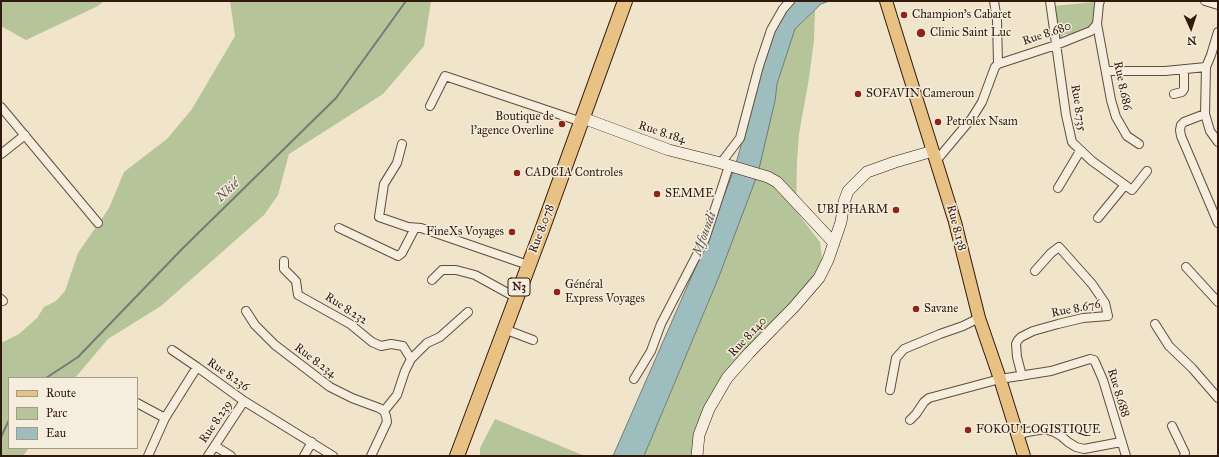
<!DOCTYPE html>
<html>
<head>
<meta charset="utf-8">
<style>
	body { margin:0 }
	#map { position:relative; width:1219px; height:457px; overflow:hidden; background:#f0e4ca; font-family:"IM FELL Great Primer",serif }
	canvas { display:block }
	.frame { position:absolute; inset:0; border:2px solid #32190d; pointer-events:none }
	.legend { position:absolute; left:8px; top:377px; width:130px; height:72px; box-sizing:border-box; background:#f5eddd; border:1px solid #a7988a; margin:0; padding:5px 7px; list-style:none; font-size:12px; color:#32190d }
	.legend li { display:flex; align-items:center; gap:8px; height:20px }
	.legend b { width:20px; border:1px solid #a7988a }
	.north { position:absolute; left:1171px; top:8px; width:40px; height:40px; -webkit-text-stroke:3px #f5eddd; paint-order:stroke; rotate:177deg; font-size:11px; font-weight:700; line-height:16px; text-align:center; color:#32190d }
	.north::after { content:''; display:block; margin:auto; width:14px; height:18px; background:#32190d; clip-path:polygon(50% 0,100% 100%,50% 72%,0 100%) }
</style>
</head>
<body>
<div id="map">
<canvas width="1219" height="457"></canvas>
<div class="frame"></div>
<ul class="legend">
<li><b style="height:5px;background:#e8c285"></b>Route</li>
<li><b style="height:11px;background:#b6c599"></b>Parc</li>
<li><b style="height:11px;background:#9dbdbe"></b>Eau</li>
</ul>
<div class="north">N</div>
</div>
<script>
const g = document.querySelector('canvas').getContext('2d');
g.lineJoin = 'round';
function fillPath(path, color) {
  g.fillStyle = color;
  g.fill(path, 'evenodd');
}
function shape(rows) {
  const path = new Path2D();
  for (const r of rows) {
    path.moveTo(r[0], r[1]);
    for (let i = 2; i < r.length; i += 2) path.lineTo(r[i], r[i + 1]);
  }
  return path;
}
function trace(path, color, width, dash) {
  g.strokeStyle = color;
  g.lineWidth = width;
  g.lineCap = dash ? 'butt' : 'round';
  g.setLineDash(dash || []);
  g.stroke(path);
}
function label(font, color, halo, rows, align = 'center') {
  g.font = font + ' "IM FELL Great Primer",serif';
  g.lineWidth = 3;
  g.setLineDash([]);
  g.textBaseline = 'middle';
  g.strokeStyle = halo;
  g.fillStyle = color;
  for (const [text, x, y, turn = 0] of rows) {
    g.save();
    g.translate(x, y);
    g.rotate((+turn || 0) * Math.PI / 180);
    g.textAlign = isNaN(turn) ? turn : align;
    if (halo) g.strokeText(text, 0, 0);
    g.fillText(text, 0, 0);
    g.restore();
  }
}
const green = shape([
	[1,1,104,1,98,6,26,40,1,26],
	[230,1,431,1,424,46,383,94,289,154,278,195,264,215,161,306,108,339,75,378,9,378,9,448,29,448,23,456,1,456,1,343,19,334,37,318,44,307,56,301,65,291,78,253,109,208,124,172,167,139,192,109,235,36],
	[1094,2,1096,10,1093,24,1084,30,1068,38,1067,34,1063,35,1062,40,1061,40,1059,38,1054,6],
	[815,10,814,40,809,78,799,134,797,162,796,211,820,242,822,257,819,278,761,341,709,409,697,456,644,456,718,279,775,101,777,84,795,29],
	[495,419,585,456,480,456,480,448]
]);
const water = shape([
	[796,1,829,1,821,4,795,29,777,84,775,101,758,173,718,279,644,456,613,456,701,255,735,167,772,35,787,9,796,1]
]);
const stream = shape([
	[46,378,78,357,183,248,336,98,406,1],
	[1,437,9,420]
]);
const street = shape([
	[994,1,997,20,998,64],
	[1050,1,1066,115,1072,142,1092,161,1132,190,1147,171],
	[1205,1,1218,5],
	[1097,24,1111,100,1116,117,1127,136,1139,144],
	[1218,32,1211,55,1206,67,1205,114,1210,131,1218,142],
	[1106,71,1165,71,1206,67],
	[1174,94,1182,92,1184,89,1184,69],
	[430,106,445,76,582,122],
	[1,107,98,223],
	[1205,114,1184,122,1181,125,1180,130,1181,136,1218,223],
	[402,144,397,163,384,184,379,217,408,227,421,228,528,265],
	[1,154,25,135],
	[936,161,972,118,982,102,995,67,998,64,1056,45,1091,31,1097,24,1099,4,1100,1],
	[721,163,740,138,759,66,771,30,783,9,790,1],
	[1058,188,1080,151],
	[1098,218,1125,185],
	[339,228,398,256,402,253,415,228],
	[284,261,284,269,296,281,298,295,350,324,372,342,381,346,391,344,403,346,411,359],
	[1186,267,1218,302],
	[432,280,442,270,456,270,475,275,515,297],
	[1,299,3,301],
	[246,311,255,325,275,345,330,387,352,398,379,408,384,411],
	[1155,324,1169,346,1192,368,1218,398],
	[504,329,533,340],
	[172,350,197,367],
	[1022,376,1017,357,1016,344,1018,340,1021,337,1033,331,1058,324,1083,318,1108,316,1105,303,1092,284,1059,247,1051,253,1035,271],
	[634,379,651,351,661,324,705,239,729,166],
	[890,390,896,358,904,349,940,334,963,326,979,318],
	[137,403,165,418],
	[910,420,916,414,924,402,929,398,1000,379,1051,371,1090,359,1094,360,1096,364,1103,380,1126,456],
	[1172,426,1185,453,1184,456],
	[1018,435,1027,432,1045,429,1054,432,1061,436,1068,442,1076,447,1084,449,1121,442],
	[215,446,231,456],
	[148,456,165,418,197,367,244,401,333,456],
	[208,456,244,401],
	[304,456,312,442],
	[371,456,387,422,386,416,384,411,397,395,405,371,411,359,427,343,440,337,468,312]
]);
const secondary = shape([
	[583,118,669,150,721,163,768,177,777,182,834,243],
	[697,456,699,435,709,409,727,378,749,353,794,307,819,278,828,260,841,222,844,202,848,191,867,172,895,162,933,151]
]);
const primary = shape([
	[886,1,955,222,979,318,1000,379,1024,456]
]);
const highway = shape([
	[457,456,542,230,625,1]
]);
const markers = [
	[904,15,4,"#8f2418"],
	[921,33,5,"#8f2418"],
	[858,94,4,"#8f2418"],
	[938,122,4,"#8f2418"],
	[562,124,4,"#8f2418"],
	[517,173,4,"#8f2418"],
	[657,194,4,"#8f2418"],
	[896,210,4,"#8f2418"],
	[512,232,4,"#8f2418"],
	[557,292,4,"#8f2418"],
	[916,309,4,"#8f2418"],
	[968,430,4,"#8f2418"]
];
const shields = [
	[519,287,22]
];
const shieldNames = [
	["N3",519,287]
];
const poiNames = [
	["Champion's Cabaret",912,15],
	["Clinic Saint Luc",930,33],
	["SOFAVIN Cameroun",866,94],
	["Boutique de",554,117,"right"],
	["l'agence Overline",554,131,"right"],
	["Petrolex Nsam",946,122],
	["CADCIA Controles",525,173],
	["SEMME",665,194],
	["UBI PHARM",888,210,"right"],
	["FineXs Voyages",504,232,"right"],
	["Général",565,285],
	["Express Voyages",565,299],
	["Savane",924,309],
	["FOKOU LOGISTIQUE",976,430]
];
const streetNames = [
	["Rue 8.680",1047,34,-19],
	["Rue 8.686",1122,86,78],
	["Rue 8.735",1078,108,81],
	["Rue 8.184",662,133,18],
	["Rue 8.138",956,228,75],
	["Rue 8.078",542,229,-69],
	["Rue 8.232",346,309,33],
	["Rue 8.676",1076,309,-11],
	["Rue 8.140",748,337,-47],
	["Rue 8.234",315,361,37],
	["Rue 8.236",228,375,35],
	["Rue 8.688",1118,393,73],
	["Rue 8.239",216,422,-56]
];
const waterNames = [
	["Nkié",228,191,-44],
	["Mfoundi",705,234,-70]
];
fillPath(green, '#b6c599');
fillPath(water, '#9dbdbe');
trace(water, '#727b77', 1);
trace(stream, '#727b77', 2);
trace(street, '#624c3c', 10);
trace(secondary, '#32190d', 12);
trace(primary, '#32190d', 14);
trace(highway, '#32190d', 16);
trace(street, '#f5eddd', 8);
trace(secondary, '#f5eddd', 11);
trace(primary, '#e8c285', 12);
trace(highway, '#e8c285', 14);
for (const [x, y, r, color] of markers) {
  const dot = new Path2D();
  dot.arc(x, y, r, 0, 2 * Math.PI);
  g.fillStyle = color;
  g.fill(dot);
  trace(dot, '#f5eddd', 1.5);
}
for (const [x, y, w] of shields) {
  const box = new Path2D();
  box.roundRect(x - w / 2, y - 9, w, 18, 3);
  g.fillStyle = '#f5eddd';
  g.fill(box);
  trace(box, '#32190d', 1);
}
label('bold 11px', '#32190d', null, shieldNames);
label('12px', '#32190d', '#f5eddd', poiNames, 'left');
label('12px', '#32190d', '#f5eddd', streetNames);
label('italic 13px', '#57524b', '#f5eddd', waterNames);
</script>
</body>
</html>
